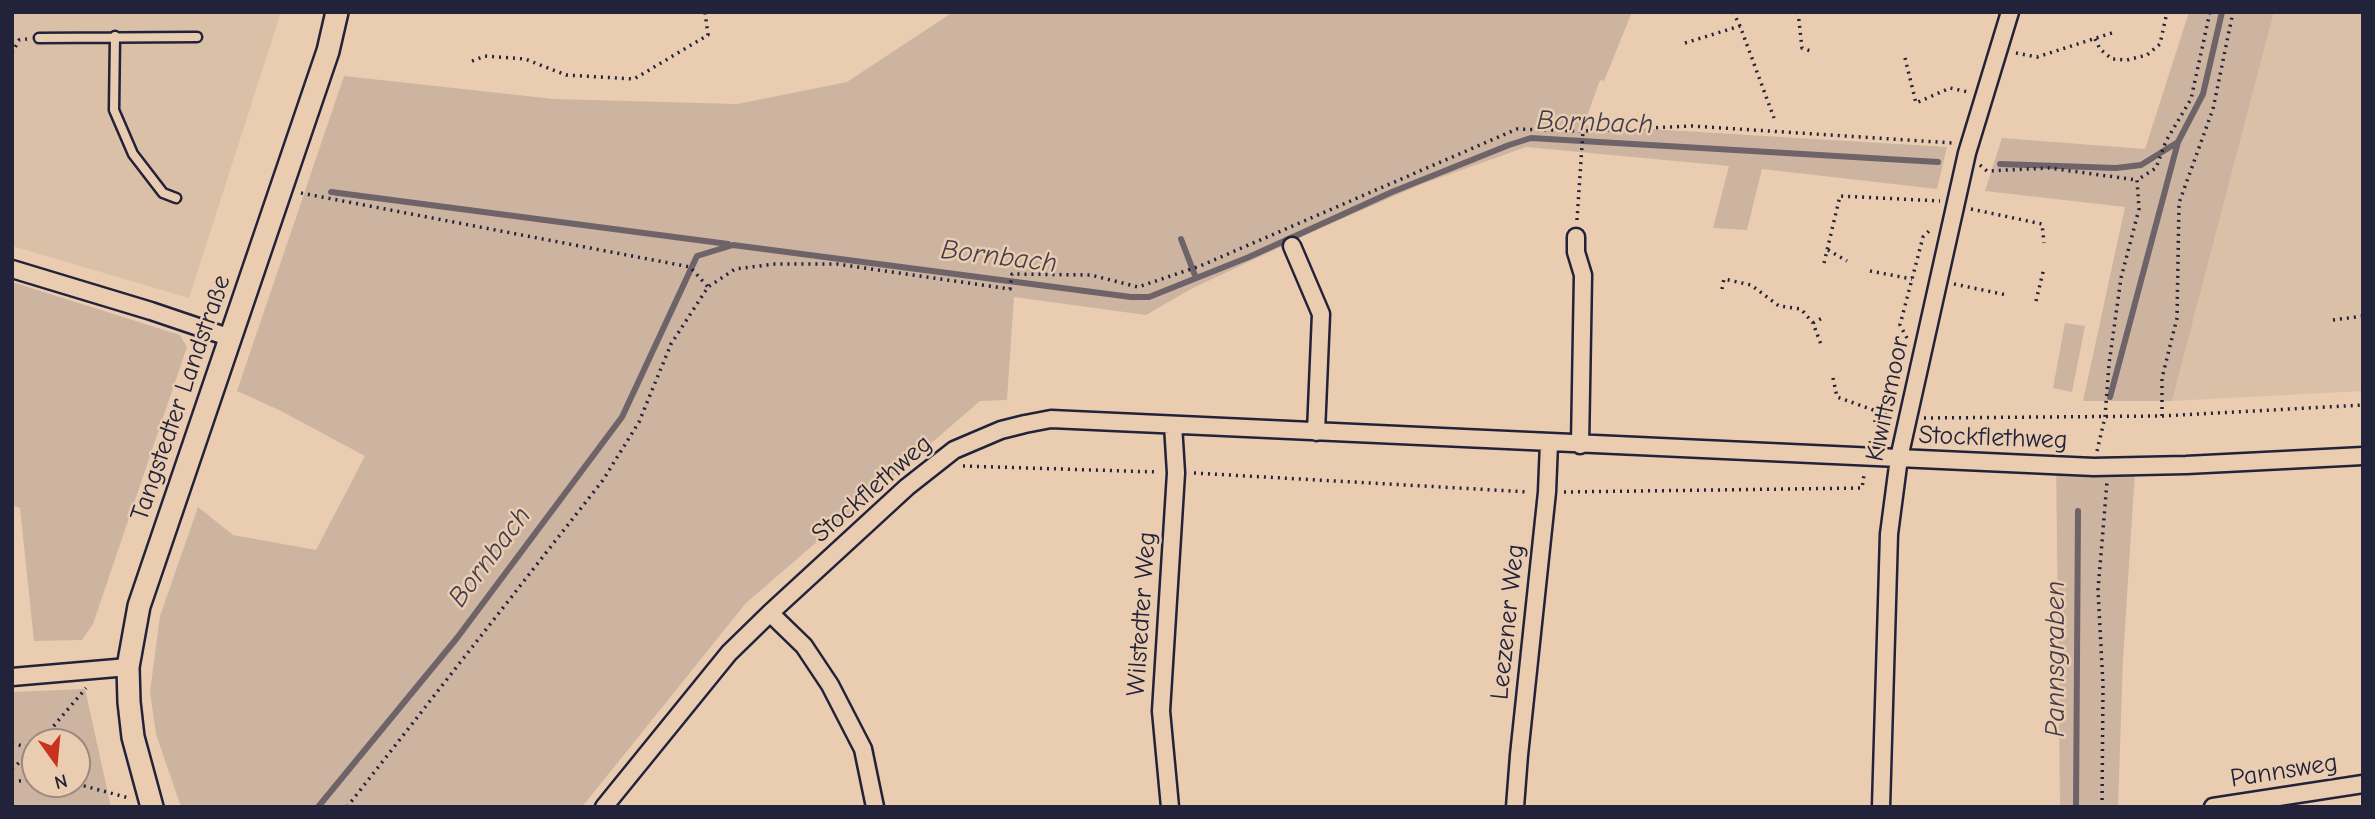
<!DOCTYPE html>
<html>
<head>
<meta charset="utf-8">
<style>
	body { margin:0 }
	#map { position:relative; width:2375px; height:819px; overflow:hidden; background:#eacdb1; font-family:"Comic Neue",sans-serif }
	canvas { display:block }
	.frame { position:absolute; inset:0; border:14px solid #22223b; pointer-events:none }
	.north { position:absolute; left:21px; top:728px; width:70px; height:70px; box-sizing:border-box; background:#eacdb1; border:2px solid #9a8982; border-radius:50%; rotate:165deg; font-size:19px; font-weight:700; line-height:28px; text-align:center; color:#22223b }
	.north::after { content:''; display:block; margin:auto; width:24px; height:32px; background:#c8321e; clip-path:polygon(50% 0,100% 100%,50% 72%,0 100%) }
</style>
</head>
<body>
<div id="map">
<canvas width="2375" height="819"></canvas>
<div class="frame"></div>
<div class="north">N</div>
</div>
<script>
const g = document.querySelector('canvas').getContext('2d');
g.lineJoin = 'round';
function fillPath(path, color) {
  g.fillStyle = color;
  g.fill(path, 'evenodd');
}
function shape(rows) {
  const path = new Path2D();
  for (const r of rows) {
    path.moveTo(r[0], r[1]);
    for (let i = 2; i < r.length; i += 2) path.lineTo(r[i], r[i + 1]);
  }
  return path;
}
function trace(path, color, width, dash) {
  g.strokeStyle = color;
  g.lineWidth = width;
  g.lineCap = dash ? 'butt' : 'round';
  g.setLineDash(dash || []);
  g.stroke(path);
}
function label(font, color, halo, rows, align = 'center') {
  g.font = font + ' "Comic Neue",sans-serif';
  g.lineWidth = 5;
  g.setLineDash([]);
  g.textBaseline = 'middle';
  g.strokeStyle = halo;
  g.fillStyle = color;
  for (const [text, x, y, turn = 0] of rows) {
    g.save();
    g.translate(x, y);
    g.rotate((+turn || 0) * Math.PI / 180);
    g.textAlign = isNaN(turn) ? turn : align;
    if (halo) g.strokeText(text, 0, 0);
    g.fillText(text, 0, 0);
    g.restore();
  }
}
const built = shape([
	[12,12,281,12,189,298,12,246],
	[2274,12,2363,12,2363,391,2172,401]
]);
const green = shape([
	[953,12,1632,12,1604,81,1600,80,1584,125,1947,147,1937,189,1762,169,1747,230,1713,228,1729,166,1526,147,1422,184,1321,228,1191,289,1146,315,1014,297,1007,400,980,401,746,603,582,807,181,807,156,734,150,692,160,616,198,507,233,535,316,550,365,456,279,410,237,391,344,76,554,99,737,104,847,82],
	[2189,12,2274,12,2172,401,2083,401,2125,207,1985,191,2002,138,2145,149],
	[12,282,180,335,187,347,93,624,82,640,34,641,20,508,12,505],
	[2065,323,2085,326,2072,392,2053,388],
	[2056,456,2136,456,2123,659,2118,807,2060,807],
	[85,689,111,807,12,807,12,692],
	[35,742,77,742,77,784,35,784]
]);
const stream = shape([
	[2000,164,2116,168,2141,165,2178,142,2203,94,2222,12],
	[331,192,728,244],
	[1181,239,1196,278],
	[2110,397,2178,142],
	[318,807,457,638,622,417,697,256,733,245,1131,297,1149,297,1249,257,1392,192,1509,145,1531,138,1938,162],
	[2076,807,2078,511]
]);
const path = shape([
	[1733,12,1740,26],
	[1798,12,1802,48,1813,52],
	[2095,39,2100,49,2112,59,2127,60,2147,55,2160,44,2167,12],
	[1685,43,1740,26,1774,118],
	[12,53,19,40,27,39],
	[2016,53,2037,57,2115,32],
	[1905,58,1916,103,1950,88,1968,92],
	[472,61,485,56,525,59,566,75,634,79,708,35,705,12],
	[1980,165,1987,171,2049,168,2137,180],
	[301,193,690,267,708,287],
	[1971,209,2042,224,2044,243],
	[1577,220,1583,131],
	[1828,250,1847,261],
	[1824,263,1840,196,1940,201],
	[1870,271,1912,279],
	[1954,284,2007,295],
	[1722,289,1724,279,1751,285,1779,306,1801,309,1813,323,1822,347],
	[2036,301,2044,268],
	[2333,320,2363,316],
	[1813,323,1824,317],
	[1907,338,1900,325,1923,237,1932,228],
	[1833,378,1837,397,1890,416],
	[2162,416,2162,378,2177,318,2179,203,2213,109,2233,12],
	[1924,418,2162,416,2363,405],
	[1877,439,1888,421],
	[2097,451,2105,417,2109,364,2121,278,2139,209,2137,180,2156,168,2166,141,2191,99,2210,12],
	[963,466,1158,472],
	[1194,473,1529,492],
	[1564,492,1862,488,1864,475],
	[40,742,86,688],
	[12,743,33,749],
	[12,769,35,748],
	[12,782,35,779],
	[77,784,129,798],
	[347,807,603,480,639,422,671,344,708,287,735,269,775,264,837,264,1010,289,1012,274,1091,275,1138,287,1200,266,1517,129,1583,131,1692,126,1953,143],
	[2102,807,2103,685,2098,590,2107,482]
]);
const service = shape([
	[115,36,114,110,133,154,163,193,176,198],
	[39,38,197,37]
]);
const minor = shape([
	[1576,237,1576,252,1583,275,1580,445],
	[1292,246,1321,314,1316,432],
	[12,269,151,311,231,338],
	[770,613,804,646,830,685,863,749,875,807],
	[12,677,128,667],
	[604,807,729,653,770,613,907,487,954,450,1001,430,1025,424,1051,419,2094,467,2186,465,2363,456],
	[1170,807,1161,711,1176,473,1173,425],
	[1515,807,1519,755,1547,492,1549,443],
	[1881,807,1889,534,1899,458,1967,153,2010,12],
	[2213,807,2363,784]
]);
const tertiary = shape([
	[152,807,133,737,129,702,128,667,139,606,328,51,337,12]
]);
const streetNames = [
	["Tangstedter Landstraße",181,398,-71],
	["Kiwittsmoor",1888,399,-78],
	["Stockflethweg",1993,438,2],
	["Stockflethweg",872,489,-41],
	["Wilstedter Weg",1142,614,-86],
	["Leezener Weg",1508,622,-84],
	["Pannsweg",2284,771,-9]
];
const waterNames = [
	["Bornbach",1595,123,2],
	["Bornbach",999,257,7],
	["Bornbach",490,557,-53],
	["Pannsgraben",2056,659,-90]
];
fillPath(built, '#dac0a7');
fillPath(green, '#cdb4a0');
trace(stream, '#6e6368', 6);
trace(service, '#22223b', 13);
trace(minor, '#22223b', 21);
trace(tertiary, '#22223b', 26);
trace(path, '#22223b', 3.5, [2, 5]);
trace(service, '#eacdb1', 8);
trace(minor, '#eacdb1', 16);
trace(tertiary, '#eacdb1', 21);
label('26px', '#22223b', '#eacdb1', streetNames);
label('italic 28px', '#423d4e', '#eacdb1', waterNames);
</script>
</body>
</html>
